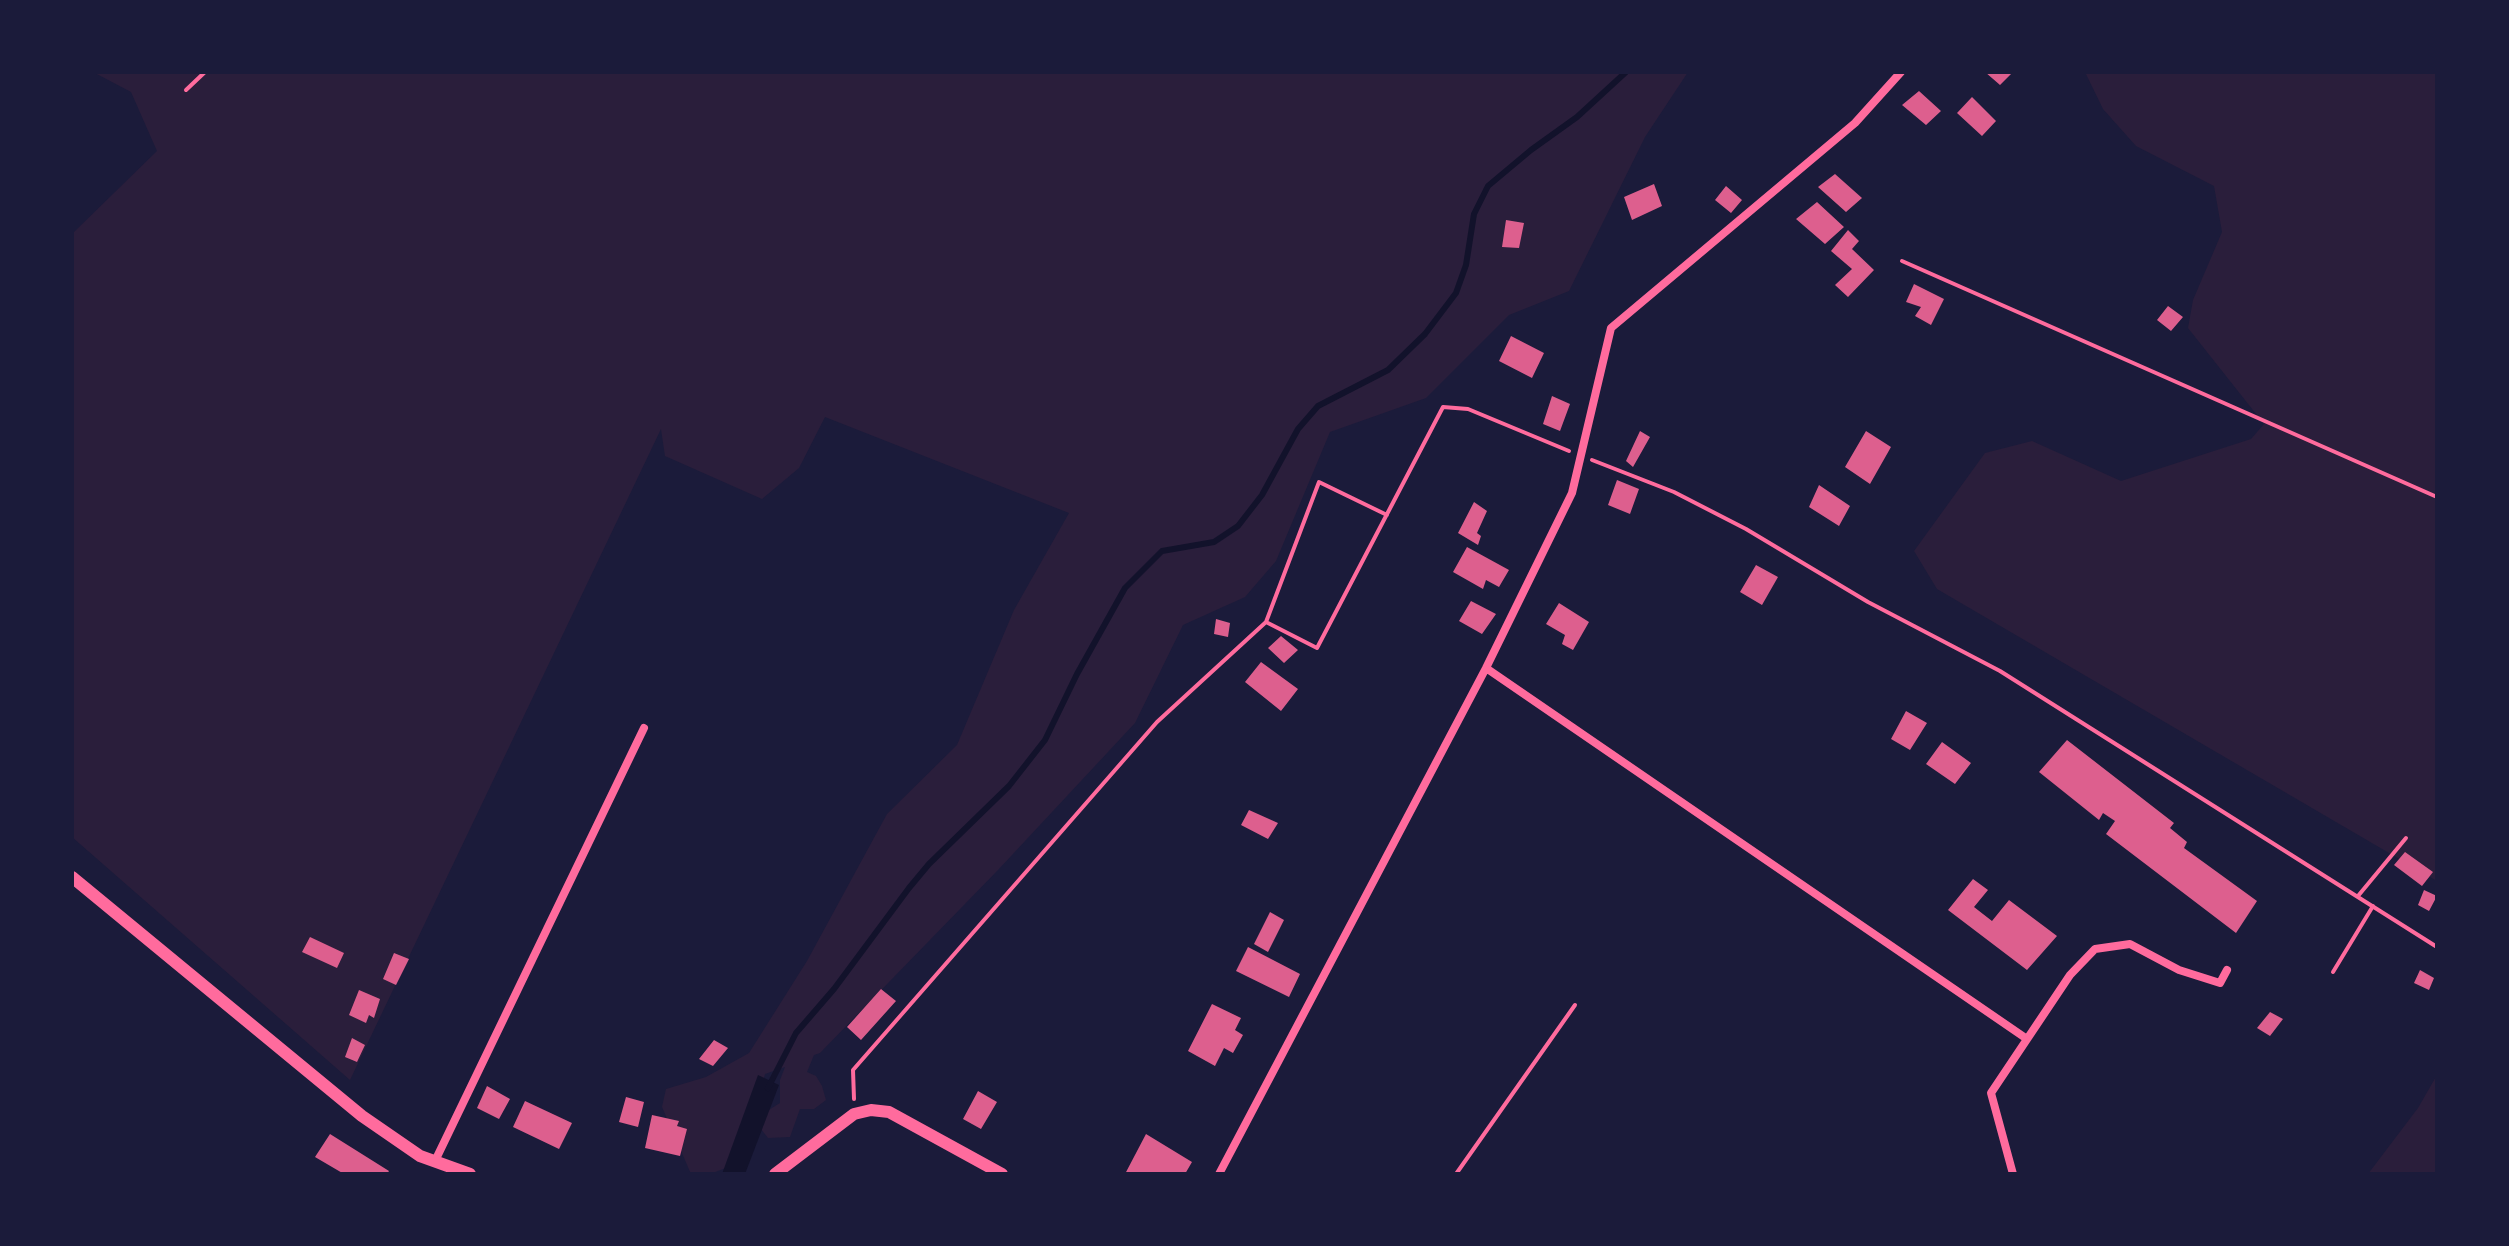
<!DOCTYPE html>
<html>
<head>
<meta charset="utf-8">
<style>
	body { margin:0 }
	#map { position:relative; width:2509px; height:1246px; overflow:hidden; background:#1b1b3a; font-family:"IBM Plex Serif",serif }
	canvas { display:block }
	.frame { position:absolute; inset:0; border:74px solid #1b1b3a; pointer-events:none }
</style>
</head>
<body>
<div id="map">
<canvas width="2509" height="1246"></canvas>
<div class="frame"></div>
</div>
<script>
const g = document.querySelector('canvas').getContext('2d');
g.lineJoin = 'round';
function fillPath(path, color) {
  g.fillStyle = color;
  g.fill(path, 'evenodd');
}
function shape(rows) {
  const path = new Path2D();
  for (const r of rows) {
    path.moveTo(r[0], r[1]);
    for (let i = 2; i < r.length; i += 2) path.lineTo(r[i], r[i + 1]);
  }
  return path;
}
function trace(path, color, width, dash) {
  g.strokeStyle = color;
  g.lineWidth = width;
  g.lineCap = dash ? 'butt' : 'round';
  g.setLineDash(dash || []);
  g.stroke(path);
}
const green = shape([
	[93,72,1688,72,1645,137,1569,291,1509,315,1426,398,1330,432,1276,561,1245,597,1183,625,1135,723,998,870,820,1053,814,1055,807,1072,816,1076,822,1086,826,1100,814,1109,800,1109,790,1137,768,1138,757,1124,764,1113,780,1103,780,1080,785,1067,765,1074,749,1133,744,1161,710,1174,691,1174,662,1107,666,1089,706,1077,749,1053,807,961,887,814,957,745,1014,610,1069,513,825,417,799,468,762,499,665,456,661,429,350,1080,72,837,72,234,157,151,131,92],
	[2085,72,2437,72,2437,881,1937,589,1914,551,1985,453,2032,441,2121,481,2251,439,2264,424,2188,328,2193,300,2222,232,2214,186,2136,146,2103,109],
	[2437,1075,2437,1174,2368,1174,2418,1108]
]);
const water = shape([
	[758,1075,779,1085,745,1174,722,1174]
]);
const stream = shape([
	[768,1088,796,1033,834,989,909,888,929,864,1009,786,1045,740,1077,674,1125,588,1162,551,1214,542,1238,526,1262,495,1298,429,1318,406,1388,370,1425,334,1456,293,1466,265,1474,214,1488,186,1531,150,1577,117,1626,72]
]);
const building = shape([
	[1985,72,2013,72,2000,85],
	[1919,91,1941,111,1926,125,1902,105],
	[1972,97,1996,121,1982,136,1957,113],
	[1835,174,1862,198,1846,212,1818,187],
	[1654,184,1662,206,1632,220,1624,197],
	[1726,186,1742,200,1731,213,1715,200],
	[1817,202,1844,227,1825,244,1796,219],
	[1506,220,1524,223,1519,248,1502,247],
	[1848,230,1859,241,1852,249,1874,270,1848,297,1835,285,1852,269,1831,251],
	[1914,284,1944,299,1931,325,1915,316,1921,307,1906,302],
	[2168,306,2183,317,2171,331,2157,320],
	[1511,336,1544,353,1532,378,1499,361],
	[1552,396,1570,404,1560,431,1543,424],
	[1640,431,1650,437,1633,467,1626,461],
	[1866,431,1891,447,1870,484,1845,467],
	[1617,480,1639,489,1630,514,1608,505],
	[1819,485,1850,506,1839,526,1809,507],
	[1474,502,1487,511,1477,533,1481,536,1478,545,1458,533],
	[1467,547,1509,570,1499,587,1486,580,1483,589,1453,572],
	[1756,565,1778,577,1762,605,1740,592],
	[1471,601,1496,614,1482,634,1459,621],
	[1559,603,1589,622,1573,650,1562,644,1565,635,1546,624],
	[1216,619,1230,623,1228,637,1214,634],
	[1281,636,1298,650,1284,663,1268,648],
	[1261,662,1298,689,1281,711,1245,682],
	[1906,711,1927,723,1910,750,1891,739],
	[2067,740,2174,823,2170,828,2187,842,2184,848,2257,901,2236,933,2106,834,2115,821,2103,813,2099,820,2039,772],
	[1942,742,1971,763,1955,784,1926,764],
	[1249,810,1278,823,1268,839,1241,825],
	[2405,852,2433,872,2422,886,2394,865],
	[1973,879,1988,890,1974,907,1992,921,2009,900,2057,936,2027,970,1948,910],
	[2424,890,2437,896,2429,911,2418,905],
	[1270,912,1284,920,1268,952,1254,944],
	[310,937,344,953,337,968,302,952],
	[1248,947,1300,974,1289,997,1236,971],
	[394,953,409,959,396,985,383,979],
	[2420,970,2434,978,2429,990,2414,983],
	[881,989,896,1001,861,1040,847,1027],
	[359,990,380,999,374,1018,369,1015,366,1023,349,1015],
	[1212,1004,1241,1018,1235,1030,1243,1035,1233,1053,1224,1048,1215,1066,1188,1051],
	[2270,1012,2283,1019,2270,1036,2257,1028],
	[352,1038,365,1045,357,1062,345,1057],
	[714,1040,728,1048,713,1066,699,1059],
	[487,1086,510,1099,499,1119,477,1108],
	[978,1091,997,1102,981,1129,963,1119],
	[626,1097,644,1102,638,1127,619,1122],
	[525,1101,572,1123,559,1149,513,1127],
	[652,1115,679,1121,677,1126,687,1129,680,1156,645,1148],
	[330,1134,389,1171,387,1174,344,1174,315,1157],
	[1146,1134,1192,1162,1185,1174,1125,1174]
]);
const path = shape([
	[186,90,205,72],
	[1902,261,2437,497],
	[1592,460,1674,492,1746,529,1868,602,2000,671,2437,947],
	[1266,622,1319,482,1387,515],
	[2358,896,2406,838],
	[2333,972,2373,906],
	[854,1099,853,1070,1157,722,1266,622,1317,648,1443,407,1468,409,1569,451],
	[1456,1174,1575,1005]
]);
const minor = shape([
	[1486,668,2027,1039],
	[435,1161,644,728],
	[1219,1174,1486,668,1572,493,1611,328,1855,123,1901,72],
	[2013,1174,1991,1093,2070,975,2095,949,2130,944,2179,970,2220,983,2227,970]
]);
const tertiary = shape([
	[72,877,362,1116,420,1156,470,1174],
	[775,1174,854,1114,871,1110,889,1112,1002,1174]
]);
fillPath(green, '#2a1e3b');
fillPath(water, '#12122b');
trace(stream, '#12122b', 6);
fillPath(building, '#dd5f8e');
trace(path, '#ff6b9d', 4);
trace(minor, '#ff6b9d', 8);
trace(tertiary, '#ff6b9d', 12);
</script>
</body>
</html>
